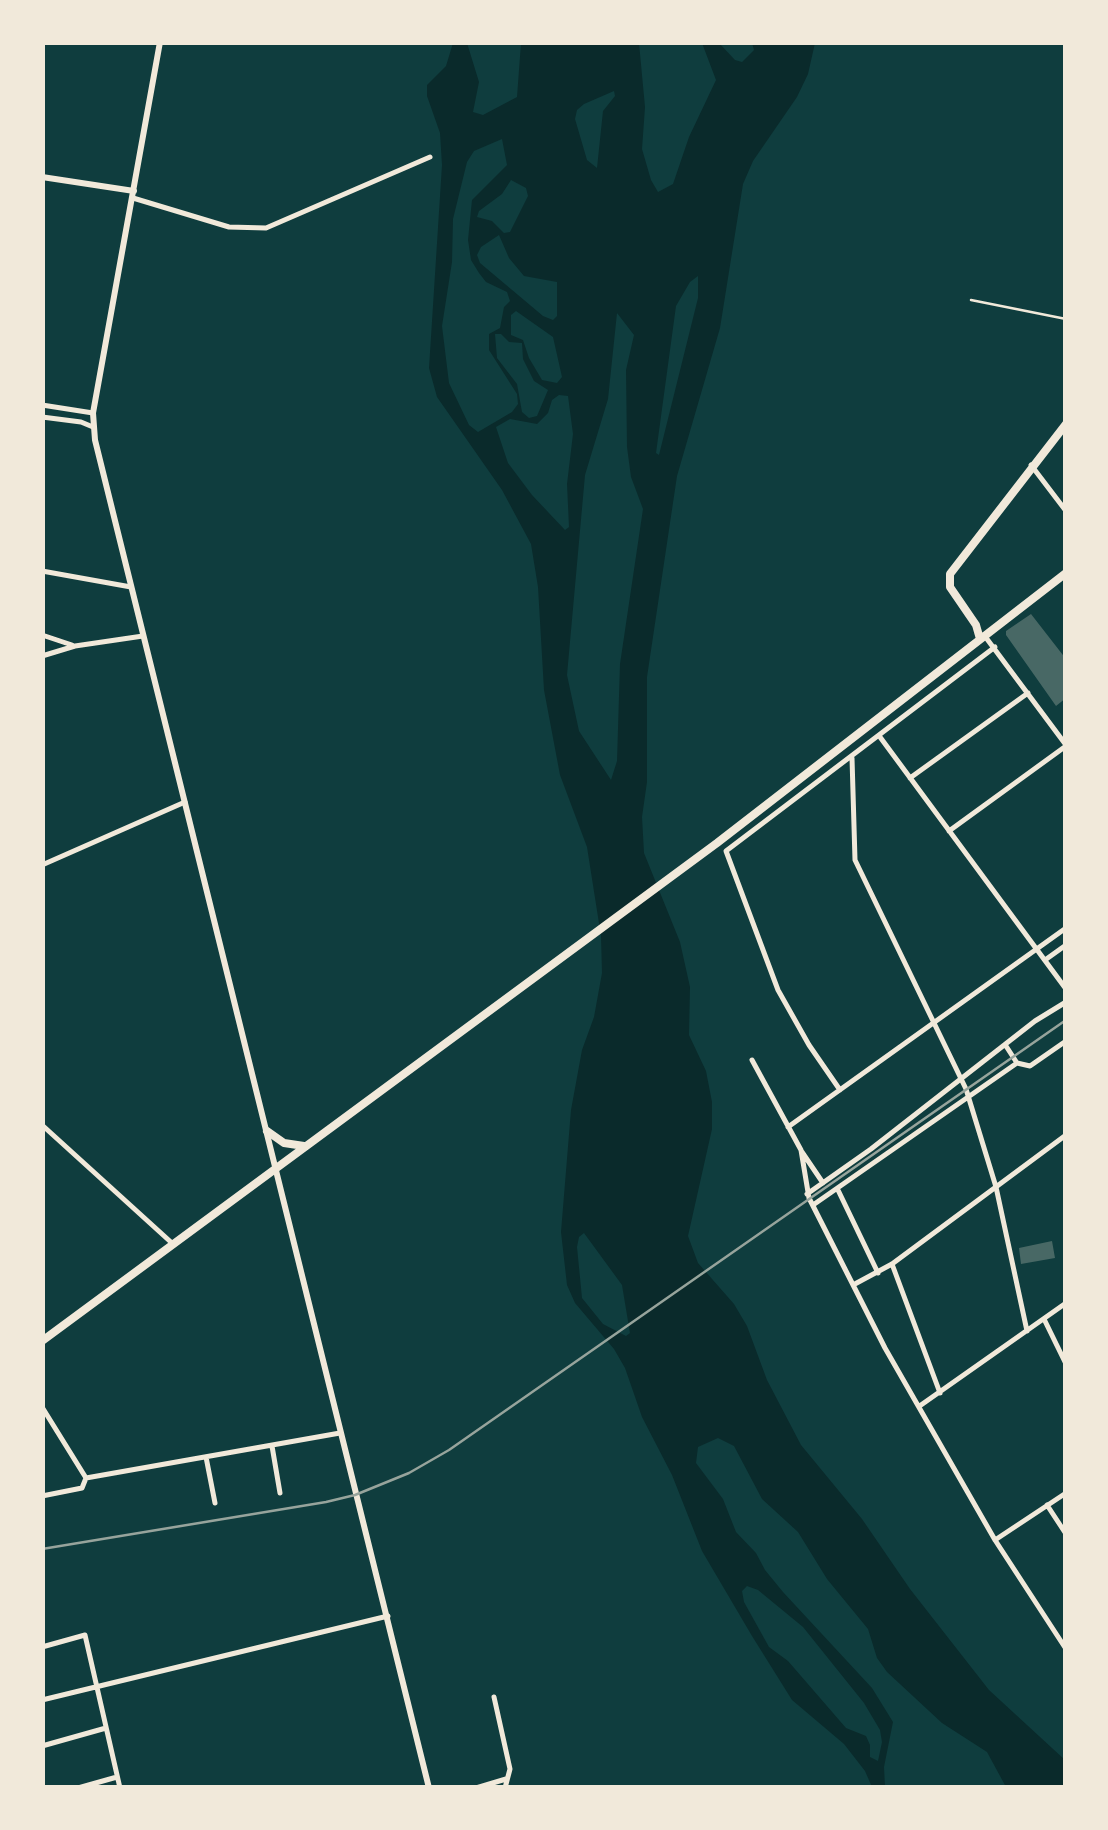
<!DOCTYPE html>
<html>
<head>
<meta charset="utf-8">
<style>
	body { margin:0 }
	#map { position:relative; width:1108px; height:1830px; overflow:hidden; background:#0f3d3e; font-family:"PT Sans",sans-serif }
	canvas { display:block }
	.frame { position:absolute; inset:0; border:45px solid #f1e9da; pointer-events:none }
</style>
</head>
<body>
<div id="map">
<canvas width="1108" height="1830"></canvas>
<div class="frame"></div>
</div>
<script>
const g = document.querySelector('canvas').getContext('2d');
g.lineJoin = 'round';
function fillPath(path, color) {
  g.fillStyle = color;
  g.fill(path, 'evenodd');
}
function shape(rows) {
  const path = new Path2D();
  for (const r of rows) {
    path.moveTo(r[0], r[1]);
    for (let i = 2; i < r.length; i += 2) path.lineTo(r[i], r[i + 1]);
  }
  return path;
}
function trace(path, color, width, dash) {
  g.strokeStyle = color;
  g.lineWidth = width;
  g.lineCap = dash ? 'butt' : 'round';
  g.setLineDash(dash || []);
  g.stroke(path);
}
const water = shape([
	[453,43,467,43,479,82,473,112,483,115,517,97,521,43,639,43,645,107,642,149,651,180,658,192,673,184,689,137,716,80,702,43,719,43,735,60,742,62,754,50,752,43,815,43,808,74,797,97,753,161,743,184,720,328,677,476,647,677,647,782,642,817,644,853,680,942,690,987,689,1035,706,1071,712,1102,712,1129,688,1236,698,1263,734,1304,747,1326,767,1380,801,1445,862,1519,910,1589,989,1690,1065,1760,1065,1787,1006,1787,987,1752,942,1723,887,1672,877,1658,868,1629,827,1579,798,1532,762,1499,734,1446,718,1438,698,1447,696,1463,723,1499,736,1532,756,1553,765,1570,783,1592,872,1688,893,1722,884,1767,885,1787,872,1787,865,1771,844,1744,792,1700,752,1636,702,1551,672,1475,642,1417,625,1368,614,1349,575,1303,567,1285,561,1232,571,1110,582,1050,594,1017,602,973,601,936,587,847,560,775,544,690,538,587,531,544,502,490,437,397,429,368,442,165,440,133,427,96,427,85,446,66],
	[614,91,615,96,603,111,597,168,587,160,575,119,577,110,584,104],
	[502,139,507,165,472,200,468,240,471,260,479,273,486,282,507,292,510,301,504,307,500,328,489,334,489,350,517,394,518,404,512,412,478,432,469,425,449,383,442,326,452,262,453,219,467,162,474,151],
	[511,180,526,188,528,196,510,232,504,233,492,221,477,217,479,211,502,194],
	[499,235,509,258,524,276,557,282,557,316,553,320,543,316,480,263,477,255,481,247],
	[698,276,698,298,659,455,656,453,676,306,690,282],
	[516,311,553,337,562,377,557,383,542,380,529,358,523,340,511,335,511,315],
	[617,313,634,335,626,370,627,447,631,477,643,509,620,664,617,761,611,780,579,731,567,675,585,475,608,399],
	[495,334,501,334,509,342,522,343,523,359,534,381,548,390,537,416,529,418,522,412,517,384,497,358],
	[559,395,568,396,573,434,567,484,569,527,565,530,532,495,508,463,496,427,510,419,537,424,548,413,552,400],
	[584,1233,622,1285,630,1333,626,1336,603,1324,582,1298,577,1247,579,1237],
	[747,1586,758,1590,803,1627,864,1703,880,1730,882,1742,878,1761,870,1757,870,1745,866,1736,846,1728,788,1661,769,1647,744,1602,742,1591]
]);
const building = shape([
	[1031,614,1066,659,1066,698,1056,706,1006,635,1006,631],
	[1052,1241,1055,1258,1021,1264,1019,1248]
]);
const service = shape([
	[971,300,1066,319]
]);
const minor = shape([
	[133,198,229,227,266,228,430,157],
	[42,405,93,413],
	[42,417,81,422,93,427],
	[1031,465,1066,511],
	[42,571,131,587],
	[42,635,72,645],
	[984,635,1066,745],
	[42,656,75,646,143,636],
	[880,737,1066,989],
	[852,758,855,860,966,1089,996,1187,1027,1331],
	[910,778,1028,693],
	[949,831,1066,746],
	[42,865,185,802],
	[1045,960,1066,945],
	[1006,1046,1017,1063],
	[752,1060,801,1150,809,1198,885,1348,995,1540,1066,1649],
	[840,1090,809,1045,778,990,726,851,995,647],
	[42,1125,173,1244],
	[788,1127,1066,928],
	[802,1152,823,1183],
	[838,1190,878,1273],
	[807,1194,871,1149,1035,1021,1066,1002],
	[813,1205,1017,1063,1030,1066,1066,1041],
	[892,1264,940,1393],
	[853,1285,892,1264,1066,1135],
	[1044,1319,1066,1364],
	[921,1405,1066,1303],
	[42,1407,86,1478],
	[272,1446,280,1493],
	[206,1457,215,1503],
	[42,1496,82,1488,86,1478,340,1433],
	[1047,1505,1066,1534],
	[995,1540,1066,1493],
	[42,1647,85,1635,120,1788],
	[494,1697,510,1769,505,1788],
	[42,1700,388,1616],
	[42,1746,106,1728],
	[78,1788,117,1777],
	[476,1788,506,1779]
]);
const tertiary = shape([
	[160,42,93,413,95,440,429,1788],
	[42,177,134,191]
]);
const primary = shape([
	[980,639,976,625,950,587,950,574,1066,424],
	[267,1131,284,1143,304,1146],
	[42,1341,717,843,1066,573]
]);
const rail = shape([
	[42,1549,326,1502,355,1495,409,1473,449,1450,1066,1020]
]);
fillPath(water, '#0a2a2b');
fillPath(building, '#486865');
trace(service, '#f1e9da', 2.5);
trace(minor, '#f1e9da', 5);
trace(tertiary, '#f1e9da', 6);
trace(primary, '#f1e9da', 8);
trace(rail, '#97a49c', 2.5);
</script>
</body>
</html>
